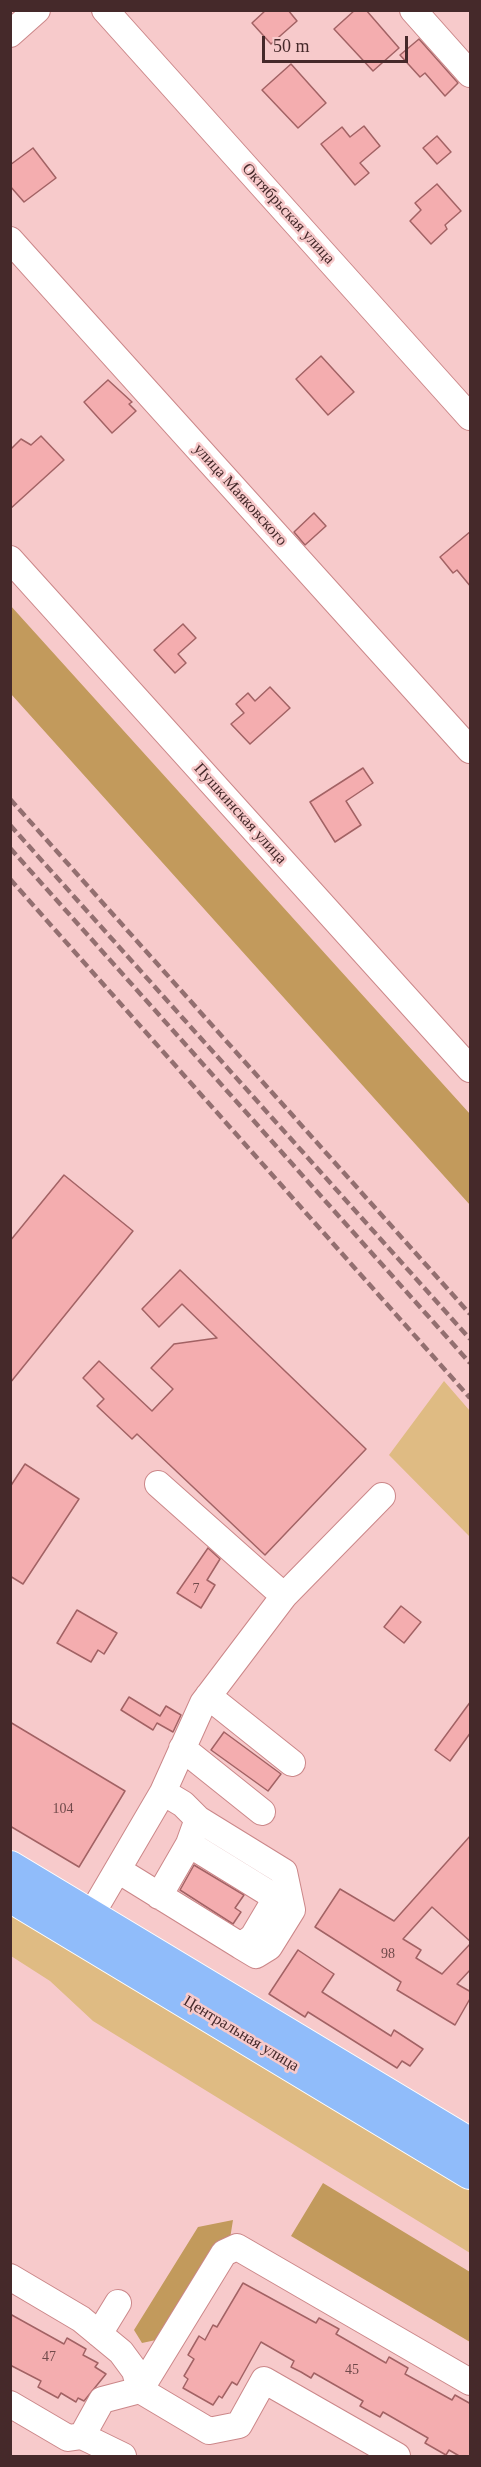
<!DOCTYPE html>
<html>
<head>
<meta charset="utf-8">
<style>
	body { margin:0 }
	#map { position:relative; width:481px; height:2467px; overflow:hidden; background:#f7cacb; font-family:Georgia,serif }
	canvas { display:block }
	.frame { position:absolute; inset:0; border:12px solid #45292a; pointer-events:none }
	.scale { position:absolute; left:262px; top:36px; width:146px; height:27px; box-sizing:border-box; border:3px solid #45292a; border-top:0; padding-left:8px; font-size:18px; line-height:21px; white-space:nowrap; color:#45292a; -webkit-text-stroke:4px #f7cacb; paint-order:stroke }
</style>
</head>
<body>
<div id="map">
<canvas width="481" height="2467"></canvas>
<div class="frame"></div>
<div class="scale">50 m</div>
</div>
<script>
const g = document.querySelector('canvas').getContext('2d');
g.lineJoin = 'round';
function fillPath(path, color) {
  g.fillStyle = color;
  g.fill(path, 'evenodd');
}
function shape(rows) {
  const path = new Path2D();
  for (const r of rows) {
    path.moveTo(r[0], r[1]);
    for (let i = 2; i < r.length; i += 2) path.lineTo(r[i], r[i + 1]);
  }
  return path;
}
function trace(path, color, width, dash) {
  g.strokeStyle = color;
  g.lineWidth = width;
  g.lineCap = dash ? 'butt' : 'round';
  g.setLineDash(dash || []);
  g.stroke(path);
}
function label(font, color, halo, rows, align = 'center') {
  g.font = font + ' Georgia,serif';
  g.lineWidth = 5;
  g.setLineDash([]);
  g.textBaseline = 'middle';
  g.strokeStyle = halo;
  g.fillStyle = color;
  for (const [text, x, y, turn = 0] of rows) {
    g.save();
    g.translate(x, y);
    g.rotate((+turn || 0) * Math.PI / 180);
    g.textAlign = isNaN(turn) ? turn : align;
    if (halo) g.strokeText(text, 0, 0);
    g.fillText(text, 0, 0);
    g.restore();
  }
}
const green = shape([
	[444,1381,470,1411,470,1537,389,1455],
	[10,1902,470,2179,470,2253,93,2021,50,1981,11,1956]
]);
const forest = shape([
	[10,605,470,1114,470,1205,11,694],
	[323,2183,470,2272,470,2342,291,2236],
	[233,2220,229,2245,212,2256,156,2340,142,2343,134,2330,198,2227]
]);
const building = shape([
	[266,10,288,10,297,21,271,44,252,23,266,10],
	[355,10,366,10,399,48,373,71,334,29,355,10],
	[419,39,458,83,445,96,425,73,420,77,400,55,419,39],
	[291,64,326,103,298,128,262,90,291,64],
	[364,126,380,146,360,163,369,173,355,185,321,144,342,127,350,137,364,126],
	[437,136,451,152,437,164,423,148,437,136],
	[33,148,56,178,24,202,10,186,10,165,33,148],
	[437,184,461,211,445,225,447,229,431,244,410,221,421,210,415,203,437,184],
	[321,356,354,392,328,415,296,379,321,356],
	[108,380,132,402,129,404,136,411,112,433,84,402,108,380],
	[41,436,64,460,10,509,10,450,21,439,31,445,41,436],
	[314,513,326,526,305,545,294,532,314,513],
	[471,531,471,587,457,570,453,573,440,557,471,531],
	[183,624,196,638,178,654,186,663,175,673,154,650,183,624],
	[270,687,290,708,250,744,231,724,244,713,236,704,248,693,255,701,270,687],
	[363,768,373,783,346,801,361,825,335,842,310,802,363,768],
	[64,1175,133,1231,10,1383,10,1241,64,1175],
	[180,1270,366,1449,265,1555,137,1434,132,1439,97,1406,104,1399,83,1378,99,1361,152,1411,173,1389,151,1368,174,1344,217,1338,182,1304,159,1327,142,1309,180,1270],
	[25,1464,79,1499,23,1584,10,1576,10,1487,25,1464],
	[208,1548,220,1559,207,1580,215,1585,201,1608,177,1593,208,1548],
	[401,1606,421,1622,404,1643,384,1627,401,1606],
	[77,1610,117,1633,104,1654,98,1650,91,1662,57,1643,77,1610],
	[129,1697,160,1716,166,1706,181,1715,173,1732,157,1723,153,1730,121,1710,129,1697],
	[471,1701,471,1732,450,1761,435,1750,471,1701],
	[10,1722,125,1791,79,1867,10,1826,10,1722],
	[224,1732,281,1774,268,1791,211,1750,224,1732],
	[471,1835,471,1942,432,1907,403,1939,421,1950,416,1958,442,1974,471,1943,471,1969,457,1984,471,1992,471,1997,455,2025,397,1990,401,1982,315,1927,340,1889,394,1921,471,1835],
	[194,1865,244,1895,235,1908,241,1912,233,1924,180,1890,194,1865],
	[298,1950,334,1974,322,1992,391,2036,394,2030,423,2049,410,2066,402,2061,397,2068,308,2012,305,2017,269,1994,298,1950],
	[243,2283,316,2323,319,2318,339,2329,336,2334,386,2363,389,2357,408,2368,405,2374,452,2400,455,2395,471,2404,471,2457,461,2457,449,2450,446,2455,425,2443,428,2438,383,2412,380,2417,360,2406,363,2401,314,2373,311,2378,301,2372,291,2367,294,2361,261,2342,237,2385,232,2382,222,2398,219,2396,213,2405,183,2388,188,2379,184,2376,194,2359,188,2355,199,2336,205,2340,213,2325,217,2327,243,2283],
	[10,2314,64,2344,67,2338,86,2349,83,2355,98,2363,95,2367,106,2374,84,2401,78,2398,76,2402,61,2393,58,2398,38,2387,41,2381,10,2365,10,2314]
]);
const minor = shape([
	[105,10,470,417],
	[413,10,470,74],
	[10,34,37,10],
	[10,240,470,750],
	[10,559,470,1069],
	[158,1484,284,1596],
	[208,1696,292,1763],
	[182,1748,262,1812],
	[198,1819,284,1872,292,1910,269,1947,256,1955,241,1946],
	[118,1870,241,1946,253,1937,272,1905,270,1894,189,1844,198,1819,183,1804,163,1792],
	[159,1896,189,1844],
	[91,1915,163,1792,203,1703,284,1596,382,1496],
	[10,2277,81,2319,121,2352,135,2371,140,2390,209,2431,239,2425,264,2380,397,2456],
	[99,2334,118,2303],
	[10,2404,68,2438,82,2436,123,2456],
	[82,2436,102,2400,140,2390,224,2253,237,2247,470,2382]
]);
const major = shape([
	[10,1867,470,2144],
	[10,1896,470,2173]
]);
const rail = shape([
	[10,799,470,1314],
	[10,825,470,1339],
	[10,848,470,1363],
	[10,879,470,1398]
]);
const numberNames = [
	["7",196,1589],
	["104",63,1809],
	["98",388,1954],
	["47",49,2357],
	["45",352,2370]
];
const streetNames = [
	["Октябрьская улица",288,214,48],
	["улица Маяковского",240,495,48],
	["Пушкинская улица",240,814,48],
	["Центральная улица",241,2034,31]
];
fillPath(green, '#dfbb83');
fillPath(forest, '#c29a5c');
fillPath(building, '#f4adaf');
trace(building, '#a26264', 1.5);
trace(minor, '#cb8789', 28);
trace(major, '#fff', 34);
trace(minor, '#fff', 26);
trace(major, '#90bcfa', 32);
trace(rail, '#936f70', 4.5, [9, 4.5]);
label('14px', '#714a4b', null, numberNames);
label('16px', '#45292a', '#f7cacb', streetNames);
</script>
</body>
</html>
